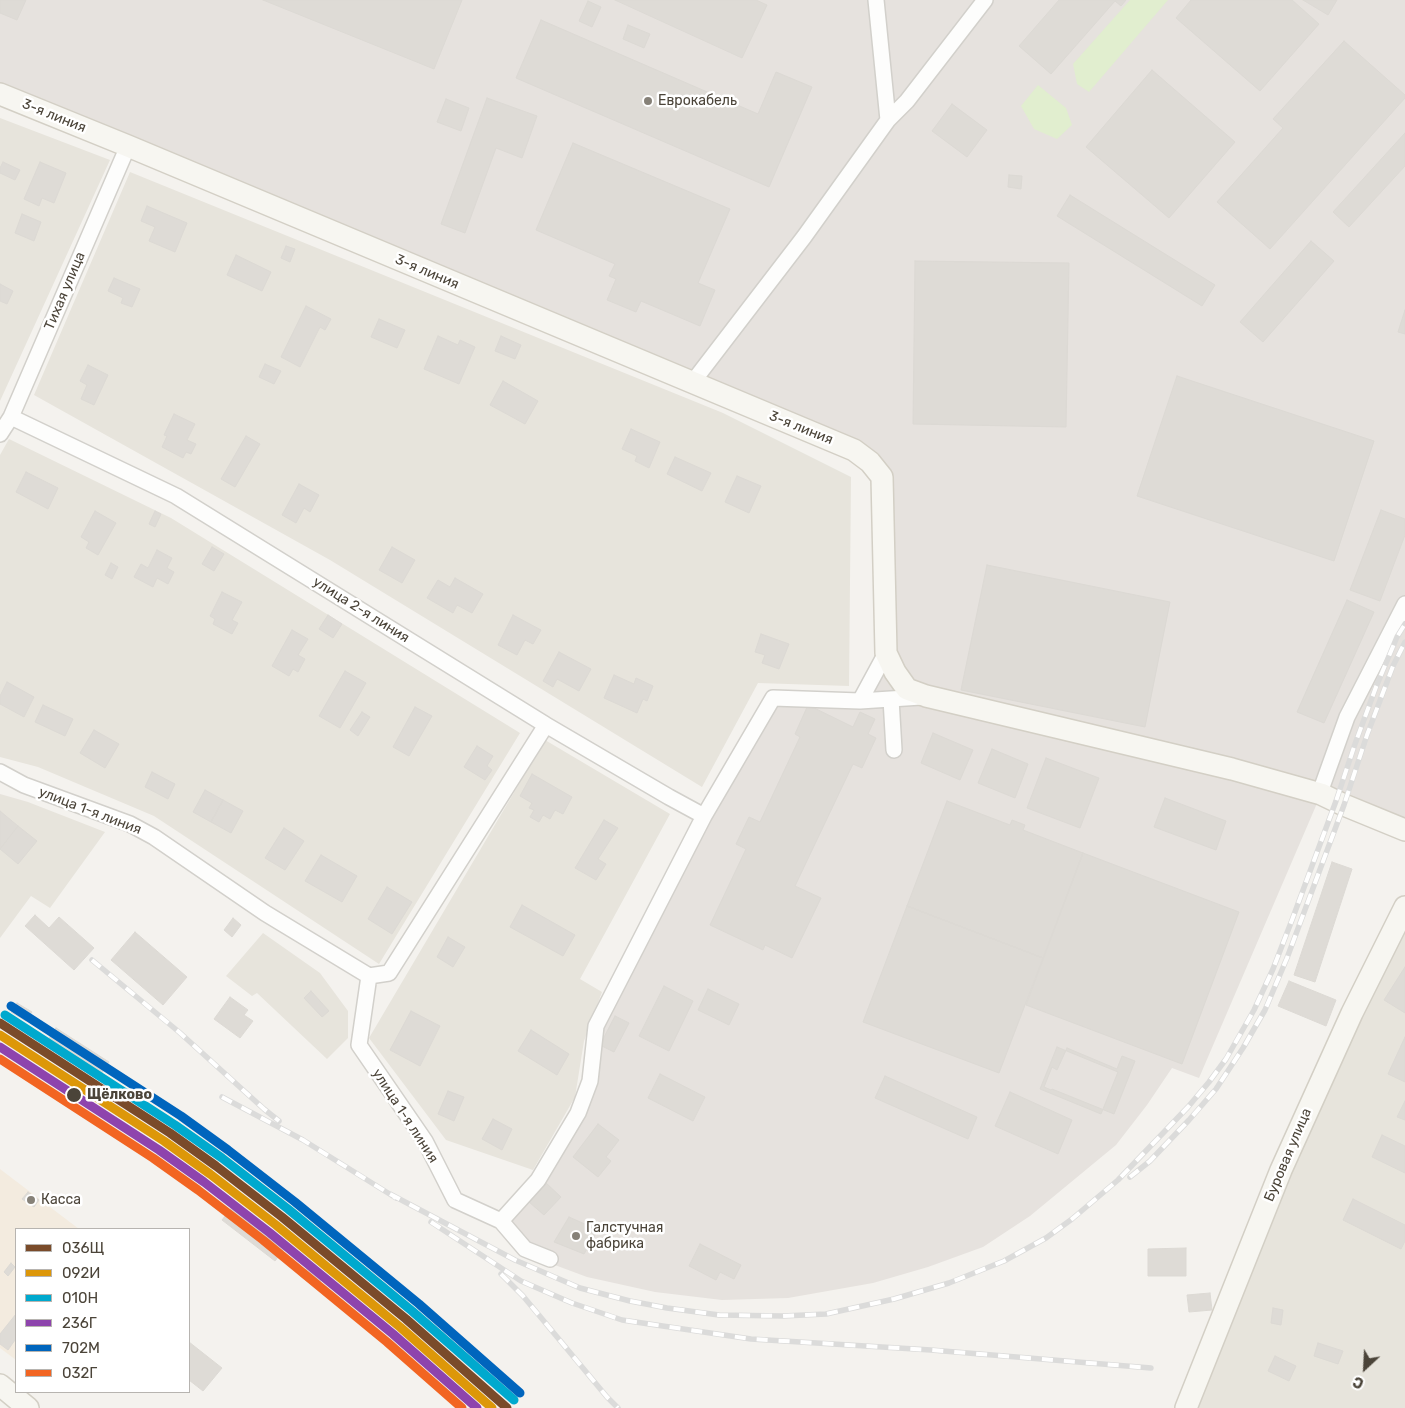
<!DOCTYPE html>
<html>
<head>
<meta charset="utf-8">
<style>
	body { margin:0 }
	#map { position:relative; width:1405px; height:1408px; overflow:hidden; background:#f4f2ee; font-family:Rubik,sans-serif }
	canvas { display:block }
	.legend { position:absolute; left:15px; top:1228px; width:175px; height:165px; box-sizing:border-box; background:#fff; border:1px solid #b7b4b0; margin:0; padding:6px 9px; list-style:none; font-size:15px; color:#4b4439 }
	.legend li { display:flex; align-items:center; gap:10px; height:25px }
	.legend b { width:25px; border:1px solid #b7b4b0 }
	.north { position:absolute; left:1340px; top:1343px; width:50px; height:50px; -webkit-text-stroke:4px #fff; paint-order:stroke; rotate:205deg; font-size:14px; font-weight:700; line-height:20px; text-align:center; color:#4b4439 }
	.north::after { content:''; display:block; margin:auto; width:18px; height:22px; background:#4b4439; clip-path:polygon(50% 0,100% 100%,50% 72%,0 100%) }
</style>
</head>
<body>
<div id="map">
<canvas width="1405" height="1408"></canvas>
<ul class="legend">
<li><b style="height:6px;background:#7a4b2a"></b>036Щ</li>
<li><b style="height:6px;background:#dd9709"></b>092И</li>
<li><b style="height:6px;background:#00a9ce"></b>010Н</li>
<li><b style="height:6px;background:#8e44ad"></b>236Г</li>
<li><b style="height:6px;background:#0065bd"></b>702М</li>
<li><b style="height:6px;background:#f26522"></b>032Г</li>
</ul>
<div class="north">С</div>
</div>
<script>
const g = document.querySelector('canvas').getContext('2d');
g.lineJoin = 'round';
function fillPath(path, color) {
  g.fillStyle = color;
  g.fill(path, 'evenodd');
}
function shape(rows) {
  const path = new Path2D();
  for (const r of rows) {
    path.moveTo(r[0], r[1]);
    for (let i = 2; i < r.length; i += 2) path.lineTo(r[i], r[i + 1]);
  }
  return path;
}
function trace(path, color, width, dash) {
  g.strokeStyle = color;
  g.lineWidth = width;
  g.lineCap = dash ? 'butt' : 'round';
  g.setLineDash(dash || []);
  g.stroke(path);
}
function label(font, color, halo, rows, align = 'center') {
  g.font = font + ' Rubik,sans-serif';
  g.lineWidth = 5;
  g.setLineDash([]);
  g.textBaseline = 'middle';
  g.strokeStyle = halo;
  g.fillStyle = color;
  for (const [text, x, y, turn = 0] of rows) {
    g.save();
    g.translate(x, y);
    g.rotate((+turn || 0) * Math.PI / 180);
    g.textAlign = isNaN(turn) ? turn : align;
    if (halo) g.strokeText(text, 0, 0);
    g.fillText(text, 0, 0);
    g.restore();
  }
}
const residential = shape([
	[0,118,110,160,0,401],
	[130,172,723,413,851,477,849,686,758,683,702,787,330,560,34,395],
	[9,439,171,518,520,733,379,964,154,816,38,767,0,757,0,455],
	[545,740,670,814,580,979,602,992,584,1041,575,1097,533,1170,446,1140,369,1038],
	[0,794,28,802,105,832,50,908,31,896,0,938],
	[1405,907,1405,1408,1186,1408],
	[263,933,320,973,348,1011,348,1038,327,1059,257,993,252,996,226,976]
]);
const commercial = shape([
	[0,1169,79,1229,16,1229,16,1360,0,1348]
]);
const industrial = shape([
	[0,0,1405,0,1405,830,1321,794,1199,1078,1172,1068,1147,1105,1116,1145,1030,1216,983,1247,928,1267,873,1283,788,1298,722,1300,655,1292,587,1277,528,1255,501,1221,578,1113,596,1026,773,698,860,701,886,653,870,462,0,94]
]);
const green = shape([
	[1130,0,1168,0,1089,92,1077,84,1073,64],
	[1038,85,1066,108,1072,125,1057,139,1034,129,1021,106]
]);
const building = shape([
	[0,0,26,0,17,20,0,13,0,0],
	[263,0,462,0,434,69,263,0],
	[615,0,756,0,767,5,742,58,615,0],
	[1059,0,1126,0,1121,6,1115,1,1051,74,1019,46,1059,0],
	[1191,0,1292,0,1319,24,1260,91,1176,18,1191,0],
	[1303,0,1337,0,1328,15,1303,0],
	[588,1,601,7,592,27,579,21,588,1],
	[541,20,758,114,776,72,812,87,769,187,516,78,541,20],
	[628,25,650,34,644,48,623,39,628,25],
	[1344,41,1405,95,1405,98,1270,249,1217,202,1283,128,1273,119,1344,41],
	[1152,70,1235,142,1169,218,1086,147,1152,70],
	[487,98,537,116,522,158,496,148,465,233,441,224,487,98],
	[446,99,469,108,461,131,437,122,446,99],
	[952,104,987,130,967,157,932,131,952,104],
	[1405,133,1405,166,1349,227,1333,212,1405,133],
	[573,143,730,209,698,283,715,290,700,326,641,301,636,312,607,300,616,279,609,276,615,264,536,230,573,143],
	[3,162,20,170,15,180,0,173,0,168,3,162],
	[40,162,66,173,54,203,42,198,39,206,24,199,40,162],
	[1009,175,1022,176,1021,189,1008,187,1009,175],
	[1070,195,1215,285,1202,306,1057,216,1070,195],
	[147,206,187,223,175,252,149,241,155,227,141,221,147,206],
	[22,214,41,222,34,241,15,233,22,214],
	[1311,241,1334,261,1263,342,1240,322,1311,241],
	[286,246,295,249,290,262,281,258,286,246],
	[236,255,271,272,262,291,227,275,236,255],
	[915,261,1069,263,1066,427,913,424,915,261],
	[114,278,140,289,132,307,121,303,123,298,108,291,114,278],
	[0,284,13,291,7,304,0,301,0,284],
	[306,306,331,319,325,330,320,327,300,367,281,357,306,306],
	[1405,310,1405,334,1398,332,1405,310],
	[379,319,405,330,397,348,371,337,379,319],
	[438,336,458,345,460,340,475,347,459,384,424,369,438,336],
	[501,336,521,345,515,359,495,351,501,336],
	[265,364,281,371,274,384,259,377,265,364],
	[88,365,108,375,94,405,81,399,87,385,80,381,88,365],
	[1177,376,1374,441,1334,561,1137,496,1177,376],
	[503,381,538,401,525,424,490,405,503,381],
	[174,414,195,424,187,440,196,444,191,454,186,452,183,458,162,447,167,436,164,435,174,414],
	[631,429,660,442,649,468,635,461,637,456,622,449,631,429],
	[246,436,260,444,235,487,221,479,246,436],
	[675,457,711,473,702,491,667,474,675,457],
	[26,472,58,488,48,509,16,492,26,472],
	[737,476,761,486,749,513,725,502,737,476],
	[299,484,319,495,310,512,304,508,296,523,282,515,299,484],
	[1381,510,1405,519,1405,535,1380,601,1350,590,1381,510],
	[95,511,116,523,98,555,86,548,89,542,81,537,95,511],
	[155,511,161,514,155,527,149,524,155,511],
	[212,547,224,554,214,571,202,564,212,547],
	[392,547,415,560,402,583,379,570,392,547],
	[157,550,172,558,167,568,174,572,168,584,157,578,153,587,134,577,141,564,148,568,157,550],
	[111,563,118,567,112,579,105,575,111,563],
	[987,565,1170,602,1145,727,961,690,987,565],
	[455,578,483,594,472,613,457,605,453,613,427,598,438,580,450,587,455,578],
	[222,592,242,602,232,620,238,623,232,634,213,624,215,619,210,616,222,592],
	[1347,600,1374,612,1324,723,1297,712,1347,600],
	[328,615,342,624,333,638,319,629,328,615],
	[513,615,541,630,533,644,525,640,517,655,498,645,513,615],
	[292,630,308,639,298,655,305,659,298,672,293,669,289,676,272,666,292,630],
	[761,634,789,644,779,669,762,663,765,655,755,652,761,634],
	[559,652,591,669,579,691,557,679,553,687,543,681,559,652],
	[345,671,366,683,340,728,319,716,345,671],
	[614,675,634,684,636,678,653,686,647,701,643,699,637,713,604,698,614,675],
	[7,682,34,697,24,717,0,704,0,696,7,682],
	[43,705,73,719,65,736,35,722,43,705],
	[808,705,853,727,860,712,875,719,868,734,876,738,862,768,853,764,795,886,821,898,792,958,765,945,763,950,710,925,746,849,736,844,749,817,760,822,800,737,795,734,808,705],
	[415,707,432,716,409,756,393,747,415,707],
	[362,712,370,717,358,736,350,730,362,712],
	[94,730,119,744,105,768,80,753,94,730],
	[933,733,973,750,960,780,921,763,933,733],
	[477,746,493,756,487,766,492,770,485,780,464,767,477,746],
	[992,749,1028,764,1015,798,978,783,992,749],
	[1046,758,1099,778,1080,828,1027,808,1046,758],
	[152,772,175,784,168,799,145,787,152,772],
	[532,774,572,797,563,814,555,810,550,819,543,815,539,822,530,817,534,810,529,808,532,803,520,796,532,774],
	[205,790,223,800,211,822,193,812,205,790],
	[1165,798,1226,821,1216,850,1154,827,1165,798],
	[223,800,243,811,231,833,211,822,223,800],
	[947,801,1010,825,1012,820,1025,825,1023,830,1083,853,1043,958,907,906,947,801],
	[0,811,18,826,0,849,0,811],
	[604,820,618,828,598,859,606,864,596,880,575,868,604,820],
	[18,826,37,841,18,864,0,849,18,826],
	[284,828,304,841,285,870,265,858,284,828],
	[1083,853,1239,912,1182,1064,1026,1005,1083,853],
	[321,855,357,876,342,902,305,881,321,855],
	[1332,862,1352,869,1315,982,1294,975,1332,862],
	[387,887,412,902,392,934,368,919,387,887],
	[522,905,575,935,563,956,510,927,522,905],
	[907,906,1043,958,999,1073,863,1022,907,906],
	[35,915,49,928,59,917,94,948,74,970,25,926,35,915],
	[233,918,241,925,232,937,224,930,233,918],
	[135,932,187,977,163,1005,111,960,135,932],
	[448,937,465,947,453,967,437,957,448,937],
	[1405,967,1405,1013,1384,1000,1405,967],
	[1289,981,1336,1000,1326,1026,1278,1006,1289,981],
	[664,986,693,1001,669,1051,639,1036,664,986],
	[708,989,739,1004,729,1025,698,1010,708,989],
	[311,991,329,1011,322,1017,304,998,311,991],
	[230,997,248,1010,244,1015,253,1021,240,1038,214,1019,230,997],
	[17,1003,32,1012,26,1021,11,1012,17,1003],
	[411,1011,440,1026,420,1066,390,1050,411,1011],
	[615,1016,629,1023,614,1052,600,1045,615,1016],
	[56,1028,109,1062,102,1073,49,1038,56,1028],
	[531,1030,569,1054,557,1075,518,1051,531,1030],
	[1405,1037,1405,1082,1388,1074,1405,1037],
	[1057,1047,1118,1072,1101,1114,1040,1089,1057,1047],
	[1067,1048,1117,1069,1122,1056,1135,1061,1114,1114,1052,1089,1051,1090,1044,1087,1052,1067,1057,1070,1067,1048],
	[660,1074,705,1097,693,1121,648,1098,660,1074],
	[885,1076,977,1117,968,1139,875,1098,885,1076],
	[448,1091,464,1097,454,1121,438,1114,448,1091],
	[1010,1092,1072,1120,1058,1154,995,1126,1010,1092],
	[1405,1101,1405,1120,1397,1117,1405,1101],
	[493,1119,512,1129,502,1150,482,1139,493,1119],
	[598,1124,619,1140,606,1157,611,1161,598,1177,573,1157,598,1124],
	[1382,1135,1405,1146,1405,1173,1372,1157,1382,1135],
	[546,1183,561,1197,544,1215,529,1202,546,1183],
	[28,1192,39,1200,34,1207,22,1199,28,1192],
	[1353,1199,1405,1225,1405,1241,1401,1249,1343,1220,1353,1199],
	[232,1207,285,1248,275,1261,222,1220,232,1207],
	[569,1217,598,1230,584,1254,554,1242,569,1217],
	[700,1244,741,1265,734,1279,720,1272,716,1280,689,1266,700,1244],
	[1186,1248,1186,1276,1148,1276,1148,1249,1186,1248],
	[11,1263,15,1267,8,1276,4,1272,11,1263],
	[306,1269,321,1281,316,1288,300,1276,306,1269],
	[1210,1293,1212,1310,1189,1312,1187,1295,1210,1293],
	[1273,1308,1283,1310,1281,1325,1271,1323,1273,1308],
	[16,1314,16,1341,15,1340,8,1350,0,1344,0,1334,16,1314],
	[189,1342,222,1368,203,1391,189,1380,189,1342],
	[1318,1343,1343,1351,1338,1364,1314,1356,1318,1343],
	[1275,1356,1296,1366,1289,1381,1268,1371,1275,1356]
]);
const street = shape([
	[876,0,888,120],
	[692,383,804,237,888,120,907,101,985,0],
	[11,417,176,496,546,725,669,797,704,816],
	[0,434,11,417,128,146],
	[891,699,894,750],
	[860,701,886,653],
	[0,772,24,785,130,824,154,837,265,913,369,976],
	[1321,794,1323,784,1347,717,1405,604],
	[369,976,359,1045,425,1141,455,1200,501,1221,525,1249,550,1259],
	[369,976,389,973,546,725],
	[501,1221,538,1180,578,1113,590,1081,596,1026,704,816,773,698,860,701,921,697]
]);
const secondary = shape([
	[0,94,128,146,854,450,870,462,882,477,886,653,895,672,907,689,926,696,1232,769,1321,794,1344,805,1405,830],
	[0,1385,28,1408],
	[1186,1408,1281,1170,1352,1013,1405,907]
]);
const rail = shape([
	[92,960,179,1032,264,1109,279,1121],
	[222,1097,303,1140,396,1198],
	[1130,1177,1150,1161,1189,1120,1216,1089,1243,1048,1265,1010,1287,958,1344,805,1367,735,1393,666,1405,642],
	[390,1194,515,1260,580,1288,630,1301,667,1308,719,1315,783,1316,826,1314,894,1299,949,1283,1004,1261,1046,1238,1072,1219,1118,1180,1188,1107,1209,1082,1226,1059,1254,1010,1273,969,1292,920,1336,801,1355,744,1376,687,1397,637,1405,624],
	[431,1222,521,1281,572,1303,622,1320,751,1339,931,1350,1151,1368],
	[501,1274,523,1296,607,1397,618,1408]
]);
const rail1 = shape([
	[0,1023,170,1133,216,1166,282,1217,406,1319,507,1408]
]);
const rail2 = shape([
	[0,1035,164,1141,210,1174,276,1225,400,1327,492,1408]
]);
const rail3 = shape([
	[5,1015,175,1125,222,1158,288,1209,412,1311,514,1400]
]);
const rail4 = shape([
	[0,1047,159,1150,204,1182,270,1233,393,1334,477,1408]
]);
const rail5 = shape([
	[11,1006,181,1116,228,1150,295,1202,419,1304,520,1393]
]);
const rail6 = shape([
	[0,1059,153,1158,198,1190,263,1240,387,1342,462,1408]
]);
const markers = [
	[648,101,5,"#868178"],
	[74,1095,8,"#4b4439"],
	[31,1200,5,"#868178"],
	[576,1236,5,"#868178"]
];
const poiNames = [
	["Еврокабель",658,101],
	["Касса",41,1200],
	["Галстучная",586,1228],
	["фабрика",586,1244]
];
const streetNames = [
	["3-я линия",54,116,22],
	["3-я линия",427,272,23],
	["Тихая улица",65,291,-67],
	["3-я линия",801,428,22],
	["улица 2-я линия",361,610,32],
	["улица 1-я линия",90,811,21],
	["улица 1-я линия",405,1116,57],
	["Буровая улица",1288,1155,-67]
];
const stopNames = [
	["Щёлково",87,1095]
];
fillPath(residential, '#e7e4dc');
fillPath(commercial, '#f3ebdf');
fillPath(industrial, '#e6e2de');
fillPath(green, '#e1eecf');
fillPath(building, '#dedbd6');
trace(building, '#dcd9d4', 1);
trace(street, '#d2d0cb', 18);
trace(secondary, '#d3cfc5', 24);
trace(street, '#fdfdfc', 15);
trace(secondary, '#f7f6f1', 21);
trace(rail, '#dbdbda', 5.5);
trace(rail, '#fff', 4, [11]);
trace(rail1, '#7a4b2a', 9);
trace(rail2, '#dd9709', 9);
trace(rail3, '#00a9ce', 9);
trace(rail4, '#8e44ad', 9);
trace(rail5, '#0065bd', 9);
trace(rail6, '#f26522', 9);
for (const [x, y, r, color] of markers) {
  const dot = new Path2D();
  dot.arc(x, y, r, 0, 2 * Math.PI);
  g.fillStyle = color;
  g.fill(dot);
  trace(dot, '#fff', 2);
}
label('14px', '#4b4439', '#fff', poiNames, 'left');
label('14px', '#4b4439', '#fff', streetNames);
label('bold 14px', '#4b4439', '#fff', stopNames, 'left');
</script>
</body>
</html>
